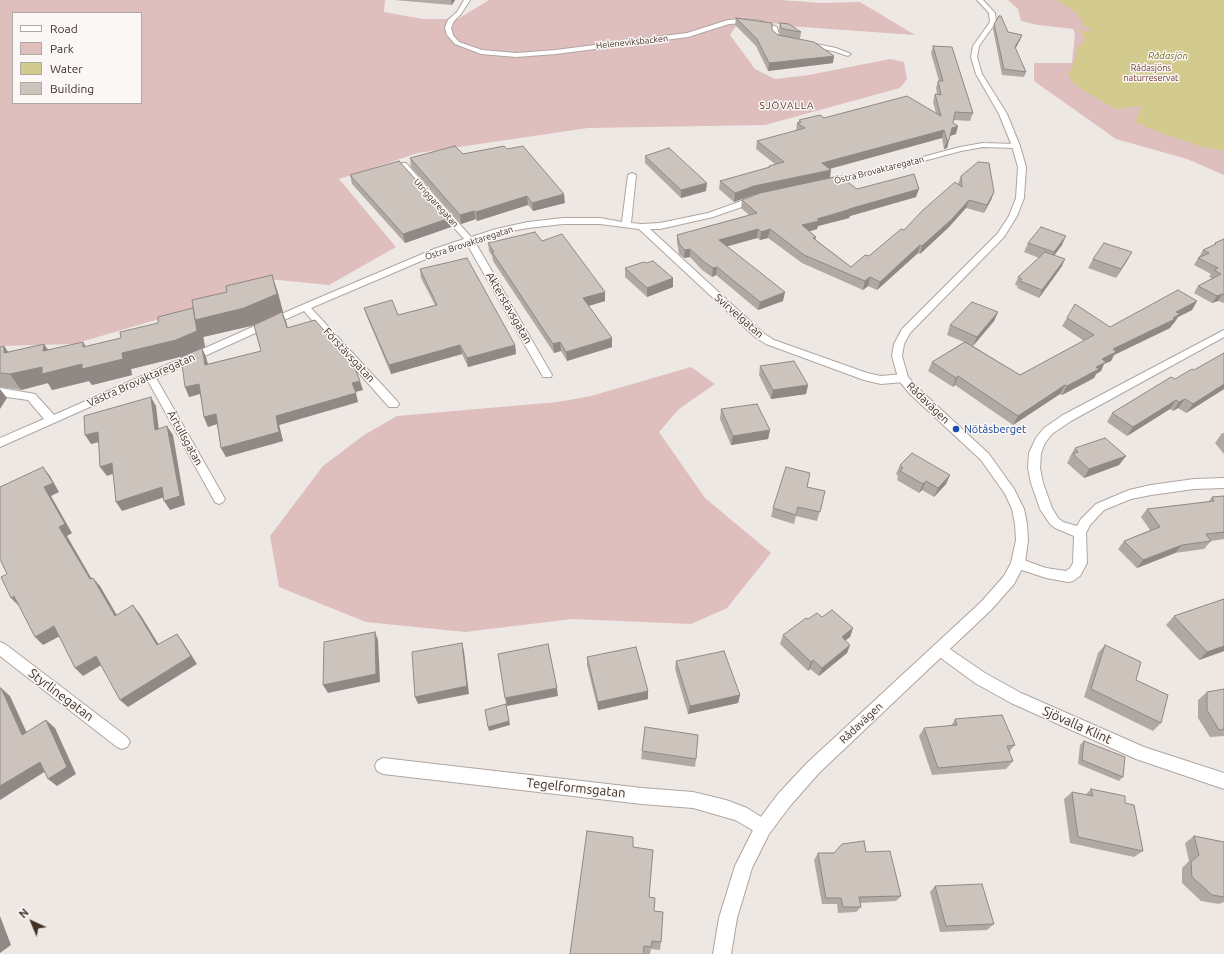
<!DOCTYPE html>
<html>
<head>
<meta charset="utf-8">
<style>
	body { margin:0 }
	#map { position:relative; width:1224px; height:954px; overflow:hidden; background:#eee8e5; font-family:Ubuntu,sans-serif }
	canvas { display:block }
	.legend { position:absolute; left:12px; top:12px; width:130px; height:92px; box-sizing:border-box; background:#faf7f6; border:1px solid #b0a8a2; margin:0; padding:5px 7px; list-style:none; font-size:12px; color:#403124 }
	.legend li { display:flex; align-items:center; gap:8px; height:20px }
	.legend b { width:20px; border:1px solid #b0a8a2 }
	.north { position:absolute; left:12px; top:902px; width:40px; height:40px; -webkit-text-stroke:3px #faf7f6; paint-order:stroke; rotate:316deg; font-size:11px; font-weight:700; line-height:16px; text-align:center; color:#403124 }
	.north::after { content:''; display:block; margin:auto; width:14px; height:18px; background:#403124; clip-path:polygon(50% 0,100% 100%,50% 72%,0 100%) }
</style>
</head>
<body>
<div id="map">
<canvas width="1224" height="954"></canvas>
<ul class="legend">
<li><b style="height:5px;background:#fff"></b>Road</li>
<li><b style="height:11px;background:#dfbebe"></b>Park</li>
<li><b style="height:11px;background:#d3cb8d"></b>Water</li>
<li><b style="height:11px;background:#ccc3bd"></b>Building</li>
</ul>
<div class="north">N</div>
</div>
<script>
const g = document.querySelector('canvas').getContext('2d');
g.lineJoin = 'round';
function fillPath(path, color) {
  g.fillStyle = color;
  g.fill(path, 'evenodd');
}
function shape(rows) {
  const path = new Path2D();
  for (const r of rows) {
    path.moveTo(r[0], r[1]);
    for (let i = 2; i < r.length; i += 2) path.lineTo(r[i], r[i + 1]);
  }
  return path;
}
function trace(path, color, width, dash) {
  g.strokeStyle = color;
  g.lineWidth = width;
  g.lineCap = dash ? 'butt' : 'round';
  g.setLineDash(dash || []);
  g.stroke(path);
}
function label(font, color, halo, rows, align = 'center') {
  g.font = font + ' Ubuntu,sans-serif';
  g.lineWidth = 3;
  g.setLineDash([]);
  g.textBaseline = 'middle';
  g.strokeStyle = halo;
  g.fillStyle = color;
  for (const [text, x, y, turn = 0] of rows) {
    g.save();
    g.translate(x, y);
    g.rotate((+turn || 0) * Math.PI / 180);
    g.textAlign = isNaN(turn) ? turn : align;
    if (halo) g.strokeText(text, 0, 0);
    g.fillText(text, 0, 0);
    g.restore();
  }
}
const green = shape([
	[0,0,385,0,384,12,423,19,458,19,489,0,781,0,822,3,860,2,915,35,788,26,742,17,730,35,755,69,775,79,809,75,890,59,904,62,907,79,900,88,765,125,588,128,418,153,339,179,396,247,329,285,268,279,183,312,74,344,0,346],
	[13,13,141,13,141,103,13,103],
	[1000,0,1224,0,1224,175,1187,159,1116,139,1034,81,1034,63,1072,63,1075,34,1073,29,1038,25,1021,21,1018,9,1008,0],
	[691,367,715,384,679,409,659,432,705,498,771,553,727,608,691,624,572,619,465,632,366,622,279,587,270,536,323,466,364,435,397,416,558,402,591,396]
]);
const water = shape([
	[1057,0,1224,0,1224,151,1203,147,1158,132,1135,122,1142,106,1115,109,1075,85,1068,75,1074,63,1077,48,1085,41,1082,33,1076,30,1088,32,1091,28,1082,25,1082,20,1075,12]
]);
const street = shape([
	[464,0,470,0,461,14,454,21,451,28,453,35,459,42,482,50,516,53,556,50,687,33,728,20,745,19,761,21,777,27,779,36,790,42,787,44,774,38,772,29,760,25,745,23,729,24,688,37,556,54,516,57,481,54,455,44,447,35,445,28,448,20,457,12,464,0],
	[806,42,836,48,851,54,848,56,833,51,804,45,803,44,806,42],
	[983,143,1016,144,1020,146,1016,148,983,147,961,151,875,174,828,184,824,182,825,180,874,170,960,147,983,143],
	[400,163,406,163,471,237,496,229,528,222,563,218,600,218,622,222,628,175,632,173,636,175,631,223,642,224,660,223,708,213,753,197,759,197,760,199,759,201,713,217,660,229,650,229,763,333,774,340,867,373,881,376,903,374,907,375,908,378,907,381,903,382,881,384,864,380,766,344,755,337,639,229,600,224,563,224,528,228,501,233,475,242,552,375,551,377,543,377,542,375,467,244,440,253,311,308,397,401,399,404,397,407,389,407,304,311,156,378,225,499,223,502,219,504,215,502,148,381,0,447,0,438,44,419,28,400,0,396,0,388,35,394,54,415,302,305,434,249,464,239,400,167,400,163],
	[1224,330,1224,337,1071,421,1052,434,1045,443,1041,453,1040,468,1043,483,1052,508,1058,518,1063,522,1077,526,1081,519,1096,504,1129,490,1151,485,1194,479,1224,478,1224,488,1194,489,1151,495,1131,499,1104,510,1090,525,1086,533,1087,563,1080,576,1073,581,1068,582,1046,578,1013,567,1011,563,1013,559,1018,558,1046,568,1066,571,1070,568,1073,563,1074,536,1055,528,1050,524,1040,509,1031,483,1028,468,1029,453,1036,438,1044,428,1063,415,1224,330],
	[0,642,5,644,127,737,130,742,127,747,122,749,117,747,0,656,0,642],
	[939,643,944,645,985,673,1021,693,1144,747,1224,773,1224,789,1136,759,1011,703,975,683,934,653,932,649,934,645,939,643],
	[383,758,642,788,693,792,726,800,747,808,769,822,771,828,769,834,763,836,735,820,693,808,642,804,383,774,377,771,375,766,377,761,383,758]
]);
const secondary = shape([
	[977,0,983,0,995,13,996,22,979,46,977,57,982,74,1007,114,1020,146,1026,167,1024,198,1017,216,1004,237,910,333,904,344,902,356,908,377,919,389,989,454,1014,489,1024,509,1027,524,1028,540,1025,563,1014,584,991,610,819,773,790,806,769,834,752,868,737,918,731,954,713,954,719,918,735,866,757,822,778,794,807,763,981,602,1004,576,1011,563,1016,540,1015,524,1012,509,1005,494,981,460,911,395,899,381,892,356,894,344,902,329,998,233,1009,216,1016,198,1018,167,1012,146,999,114,976,74,971,57,973,46,990,22,989,13,977,0]
]);
const wall = shape([
	[394,0,455,0,452,5],
	[736,18,772,30,778,35,782,36,780,35,779,30,780,23,801,32,800,39,833,63,768,71,756,46,735,25],
	[994,24,1008,32,1022,35,1020,40,1015,49,1026,72,1024,77,1002,75,993,29],
	[933,46,973,113,970,121,954,120,953,123,956,134,950,136,947,148,944,149,942,138,830,169,830,178,857,189,916,197,850,216,849,218,818,226,817,229,809,231,816,237,816,240,851,267,869,256,904,230,958,184,961,176,994,192,991,200,984,213,966,208,949,227,920,254,918,253,877,290,868,286,863,290,802,263,768,238,760,240,757,238,727,246,783,301,758,310,716,275,712,277,702,270,690,257,684,258,679,254,677,243,677,235,749,215,741,208,742,200,828,178,753,195,734,202,719,189,720,181,768,168,769,166,775,164,756,149,757,141,796,131,797,123,799,122,799,120,824,118,936,113,933,102,935,94,937,94,936,88,938,81,939,81,931,53],
	[507,149,565,203,533,211,528,205,477,221,476,219,461,224,411,167,410,158,463,154],
	[645,156,706,191,681,198,645,163],
	[350,175,451,227,405,243,352,184],
	[1224,239,1224,303,1218,301,1212,303,1194,293,1198,286,1212,278,1209,277,1211,274,1194,265,1198,258,1200,257,1199,257,1203,250,1214,245,1215,243],
	[542,241,605,301,589,306,612,347,567,361,561,351,554,353,493,261,492,256,489,251,488,243],
	[1028,243,1062,245,1054,255,1062,266,1039,298,1017,288,1018,286,1015,285,1018,277,1039,258,1024,252],
	[1093,259,1127,261,1116,278,1088,268],
	[646,263,673,278,673,287,647,297,625,277,625,268],
	[420,269,515,345,516,354,468,367,462,354,391,374,367,317,364,308,398,315,435,305,421,278],
	[272,275,278,293,283,312,282,312,288,328,363,390,355,392,358,402,279,425,283,441,226,457,221,448,217,424,208,427,204,417,200,394,189,397,184,356,131,369,132,375,92,385,89,381,52,390,48,383,21,390,0,387,0,347,4,346,8,352,44,344,48,350,83,342,86,347,121,338,193,308,227,292],
	[254,325,261,351,208,364,206,357,202,348,205,347,203,336,203,337],
	[1197,301,1192,310,1178,317,1174,323,1172,325,1170,328,1114,355,1111,361,1104,364,1101,371,1096,374,1094,378,1062,395,1060,394,1013,425,955,385,953,387,928,371,932,362,964,342,947,335,950,325,998,312,994,321,973,346,970,344,1020,375,1084,341,1062,326,1067,318,1110,327],
	[760,366,808,385,806,394,771,399,759,375],
	[1175,379,1224,389,1186,413,1178,408,1173,411,1170,409,1127,436,1107,422,1112,413],
	[721,409,770,430,768,439,731,445,720,419],
	[1222,433,1224,433,1224,454,1215,443],
	[1075,448,1126,456,1119,465,1084,478,1067,463,1070,458,1069,458],
	[900,465,950,475,946,484,934,497,922,490,919,493,897,480,898,476,896,474],
	[807,487,825,491,817,521,796,516,794,524,771,517,773,508],
	[1224,496,1224,539,1211,541,1204,549,1175,553,1137,568,1118,549,1124,541,1150,530,1141,517,1147,509,1208,502,1212,497],
	[1224,599,1224,651,1199,660,1166,625,1174,616],
	[822,617,853,628,850,637,845,640,850,645,847,653,819,676,810,669,808,671,780,644,783,635,808,619],
	[1105,645,1136,680,1161,723,1153,731,1084,697,1098,653],
	[587,657,648,699,598,710,587,665],
	[676,661,740,695,738,703,688,714,675,669],
	[1224,689,1224,736,1210,737,1198,718,1198,700,1207,692],
	[955,719,1015,745,1009,752,1013,761,1006,769,932,775,919,736,924,728,951,726],
	[1084,741,1123,777,1119,781,1078,764,1080,745],
	[642,751,696,759,695,767,641,759],
	[1091,789,1125,803,1143,851,1134,857,1070,843,1064,799,1072,792,1085,795],
	[1194,836,1224,842,1224,902,1219,904,1201,901,1182,883,1182,868,1189,861,1185,843],
	[633,847,654,911,661,942,660,950,651,949,650,954,644,954],
	[866,852,901,896,896,901,860,903,861,907,856,912,838,913,837,904,822,904,814,860,818,853],
	[935,886,994,924,987,930,940,932,930,892]
]);
const shadedWall = shape([
	[451,0,455,0,452,5],
	[1022,35,1020,40,1013,53,1015,47],
	[834,56,833,63,768,71,769,63],
	[958,126,956,134,949,136,952,128],
	[944,130,942,138,821,171,822,163],
	[949,140,947,148,944,149,947,141],
	[831,170,830,178,753,195,734,202,735,193,754,186],
	[707,183,706,191,681,198,681,190],
	[919,189,916,197,850,216,849,218,818,226,817,229,801,234,802,225,817,219,849,209],
	[994,192,991,200,984,213,987,205],
	[564,194,565,203,533,211,532,203],
	[527,196,528,205,477,221,476,212],
	[969,200,966,208,949,227,920,254,922,246],
	[474,211,476,219,461,224,460,215],
	[450,218,451,227,405,243,403,234],
	[758,229,757,238,718,249,719,240],
	[770,229,768,238,760,240,761,232],
	[1066,236,1062,245,1050,261,1054,252],
	[920,245,918,253,877,290,880,282],
	[690,249,690,257,684,258,685,250],
	[1132,252,1127,261,1116,278,1121,269],
	[1065,259,1062,266,1039,298,1042,290],
	[717,267,716,275,712,277,713,268],
	[272,275,278,293,283,312,282,312,286,321,290,337,287,328,282,312,251,326,203,337,203,336,205,347,184,356,131,369,132,375,92,385,89,381,52,390,48,383,21,390,10,374,42,367,122,353,195,320],
	[870,277,868,286,863,290,865,281],
	[673,278,673,287,647,297,647,288],
	[605,292,605,301,584,307,583,298],
	[785,292,783,301,758,310,760,302],
	[1222,294,1218,301,1212,303,1217,296],
	[1197,301,1192,310,1178,317,1174,323,1172,325,1170,328,1114,355,1111,361,1104,364,1101,371,1096,374,1094,378,1062,395,1067,386,1113,349,1176,312],
	[998,312,994,321,973,346,977,337],
	[612,338,612,347,567,361,566,352],
	[83,342,92,358,83,347],
	[560,342,561,351,554,353,553,344],
	[44,344,54,359,43,351],
	[460,345,462,354,391,374,389,365],
	[515,345,516,354,468,367,467,358],
	[4,346,15,362,4,353],
	[202,348,206,357,210,374,205,365],
	[958,376,955,385,953,387,956,378],
	[360,381,363,390,355,392,352,383],
	[199,384,203,393,189,397,185,387],
	[1224,384,1224,389,1186,413,1193,404],
	[808,385,806,394,771,399,773,390],
	[1065,385,1060,394,1013,425,1018,416],
	[0,389,7,398,0,409],
	[356,393,358,402,279,425,283,441,226,457,221,448,276,416],
	[151,397,156,406,160,439,155,430],
	[1185,399,1178,408,1173,411,1179,402],
	[1176,400,1170,409,1127,436,1133,427],
	[216,414,220,423,208,427,204,417],
	[167,426,173,435,185,505,170,510,164,501],
	[770,430,768,439,731,445,733,436],
	[98,432,104,441,91,444,85,435],
	[1126,456,1119,465,1084,478,1089,469],
	[112,463,118,472,107,476,100,467],
	[43,467,50,476,59,492,51,496,72,533,67,536,97,588,90,579,59,527,44,487],
	[950,475,946,484,934,497,938,488],
	[926,481,922,490,919,493,923,484],
	[162,487,168,496,122,511,116,502],
	[1182,545,1175,553,1137,568,1143,560],
	[93,578,100,586,122,624,115,616],
	[14,596,19,606,11,598],
	[133,605,140,614,164,653,157,645],
	[54,626,62,635,43,645,35,637],
	[853,628,850,637,838,646,842,637],
	[375,632,378,640,380,682,328,693,323,685],
	[177,634,183,642,197,664,128,707,120,700],
	[462,643,464,651,469,694,418,704,415,697],
	[850,645,847,653,819,676,822,668],
	[1224,646,1224,651,1199,660,1207,652],
	[96,656,103,664,83,676,75,668],
	[813,660,810,669,808,671,811,662],
	[1,688,10,696,31,742,22,735],
	[557,688,558,696,507,706,505,698],
	[648,691,648,699,598,710,598,702],
	[740,695,738,703,688,714,690,706],
	[506,704,510,725,489,731,488,727],
	[46,720,55,728,76,774,57,786,48,779],
	[40,762,49,769,0,800,0,786],
	[0,916,11,945,0,953]
]);
const building = shape([
	[999,16,1001,16,1008,32,1022,35,1015,47,1026,72,1004,69,994,24,999,16],
	[736,18,772,23,772,30,778,35,814,42,834,56,769,63,757,39,736,18],
	[780,23,789,24,801,32,784,29,781,28,780,23],
	[933,46,952,47,973,113,955,112,953,123,958,126,952,128,949,140,947,141,944,130,822,163,831,170,754,186,735,193,720,181,770,167,769,166,784,162,757,141,805,128,797,123,801,122,799,120,820,115,824,118,907,96,941,116,935,94,941,95,938,81,943,81,933,46],
	[455,146,463,154,504,146,507,149,523,146,564,194,532,203,527,196,476,212,474,211,460,215,410,158,455,146],
	[669,148,707,183,681,190,645,156,669,148],
	[399,161,450,218,403,234,350,175,399,161],
	[978,162,989,163,994,192,987,205,969,200,952,219,922,246,920,245,880,282,870,277,865,281,804,255,770,229,761,232,758,229,719,240,785,292,760,302,717,267,713,268,703,261,690,249,685,250,680,245,677,235,757,213,742,200,760,193,839,176,857,189,914,174,919,189,849,209,851,209,817,219,819,221,802,225,816,237,813,238,851,267,865,255,869,256,901,229,904,230,923,210,955,182,962,187,961,176,978,162],
	[1041,227,1066,236,1054,252,1028,243,1041,227],
	[535,232,542,241,562,234,605,292,583,298,612,338,566,352,560,342,553,344,492,252,494,252,488,243,535,232],
	[1224,239,1224,295,1222,294,1217,296,1198,286,1221,274,1214,270,1218,268,1198,258,1209,253,1203,250,1216,244,1215,243,1224,239],
	[1104,243,1132,252,1121,269,1093,259,1104,243],
	[1045,252,1065,259,1042,290,1020,281,1022,279,1018,277,1045,252],
	[467,258,515,345,467,358,460,345,389,365,364,308,392,300,398,315,437,305,420,269,467,258],
	[653,261,673,278,647,288,625,268,644,262,646,263,653,261],
	[272,275,277,294,244,308,195,320,192,300,227,292,226,286,272,275],
	[1178,290,1197,301,1176,312,1180,314,1173,318,1175,319,1113,349,1116,352,1102,359,1106,362,1096,367,1099,369,1067,386,1065,385,1018,416,958,376,956,378,932,362,965,342,1020,375,1094,335,1067,318,1075,304,1110,327,1178,290],
	[972,302,998,312,977,337,950,325,972,302],
	[193,308,197,331,176,340,122,353,123,359,82,369,82,364,42,374,42,367,10,374,0,373,0,347,4,346,4,353,44,344,43,351,83,342,83,347,121,338,120,332,158,323,158,317,193,308],
	[282,312,287,328,315,320,353,363,360,381,352,383,356,393,276,416,279,432,221,448,216,414,204,417,199,384,185,387,181,357,202,348,205,365,261,351,254,325,282,312],
	[1224,353,1224,384,1193,404,1185,399,1179,402,1176,400,1133,427,1112,413,1171,377,1175,379,1192,369,1194,370,1224,353],
	[794,361,808,385,773,390,760,366,794,361],
	[151,397,155,430,167,426,180,496,164,501,162,487,116,502,112,463,100,467,98,432,85,435,84,416,151,397],
	[757,404,770,430,733,436,721,409,757,404],
	[1105,438,1126,456,1089,469,1073,454,1078,452,1075,448,1105,438],
	[912,453,950,475,938,488,926,481,923,484,900,471,903,468,900,465,912,453],
	[43,467,53,483,44,487,65,524,59,527,90,579,93,578,115,616,133,605,157,645,177,634,191,656,120,700,96,656,75,668,54,626,35,637,14,596,11,598,1,577,7,574,0,559,0,487,43,467],
	[786,467,810,473,807,487,825,491,820,512,798,507,796,515,773,508,786,467],
	[1224,496,1224,532,1206,534,1211,541,1182,545,1143,560,1124,541,1160,527,1147,509,1214,501,1212,497,1224,496],
	[1224,599,1224,646,1207,652,1174,616,1224,599],
	[832,610,853,628,842,637,850,645,822,668,813,660,811,662,783,635,806,618,808,619,817,613,822,617,832,610],
	[375,632,376,674,323,685,324,642,375,632],
	[462,643,467,686,415,697,412,652,462,643],
	[548,644,557,688,505,698,498,654,548,644],
	[1105,645,1141,662,1136,680,1168,695,1161,723,1091,689,1105,645],
	[636,647,648,691,598,702,587,657,636,647],
	[724,651,740,695,690,706,676,661,724,651],
	[0,688,1,688,22,735,46,720,67,767,48,779,40,762,0,786,0,688],
	[1224,689,1224,729,1219,730,1207,710,1207,692,1224,689],
	[506,704,509,721,488,727,485,710,506,704],
	[1002,715,1015,745,1007,746,1013,761,938,768,924,728,957,725,955,719,1002,715],
	[645,727,698,735,696,759,642,751,645,727],
	[1084,741,1125,757,1123,777,1082,760,1084,741],
	[1091,789,1125,796,1125,803,1134,805,1143,851,1078,837,1072,792,1093,796,1091,789],
	[587,831,633,837,633,847,653,850,649,897,655,898,654,911,663,912,661,942,652,941,651,947,644,946,643,954,570,954,587,831],
	[1194,836,1224,842,1224,897,1212,895,1192,877,1191,862,1199,855,1194,836],
	[864,841,866,852,890,851,901,896,859,897,861,907,843,907,841,898,826,898,818,853,834,853,842,844,864,841],
	[982,884,994,924,946,926,935,886,982,884]
]);
const markers = [
	[956,429,4,"#1a4fb4"]
];
const farStreetnames = [
	["Heleneviksbacken",632,42,-6],
	["Östra Brovaktaregatan",879,170,-14],
	["Utriggaregatan",436,203,48],
	["Östra Brovaktaregatan",469,243,-18]
];
const farParknames = [
	["Rådasjöns",1151,68],
	["naturreservat",1151,78]
];
const farWaternames = [
	["Rådasjön",1168,56]
];
const farNeighbourhoodnames = [
	["SJÖVALLA",787,106]
];
const streetNames = [
	["Akterstävsgatan",509,308,60],
	["Svirvelgatan",739,316,41],
	["Förstävsgatan",349,355,47],
	["Västra Brovaktaregatan",141,380,-24],
	["Rådavägen",928,403,44],
	["Ärtullsgatan",185,438,61],
	["Rådavägen",861,723,-43]
];
const transitNames = [
	["Nötåsberget",964,429]
];
const nearStreetnames = [
	["Styrlinegatan",61,695,37],
	["Sjövalla Klint",1077,725,24],
	["Tegelformsgatan",576,788,6]
];
fillPath(green, '#dfbebe');
fillPath(water, '#d3cb8d');
trace(street, '#afa6a0', 2);
trace(secondary, '#b2a39a', 2);
fillPath(street, '#fff');
fillPath(secondary, '#fff');
fillPath(wall, '#afa8a3');
fillPath(shadedWall, '#8f8884');
fillPath(building, '#ccc3bd');
trace(building, '#8f8884', 1);
for (const [x, y, r, color] of markers) {
  const dot = new Path2D();
  dot.arc(x, y, r, 0, 2 * Math.PI);
  g.fillStyle = color;
  g.fill(dot);
  trace(dot, '#faf7f6', 1.5);
}
label('9px', '#403124', '#faf7f6', farStreetnames);
label('9px', '#78372d', '#faf7f6', farParknames);
label('italic 10px', '#786f1c', '#faf7f6', farWaternames);
g.letterSpacing = '1px';
label('10px', '#53391f', '#faf7f6', farNeighbourhoodnames);
g.letterSpacing = '0px';
label('11px', '#403124', '#faf7f6', streetNames);
label('11px', '#164399', '#faf7f6', transitNames, 'left');
label('13px', '#403124', '#faf7f6', nearStreetnames);
</script>
</body>
</html>
